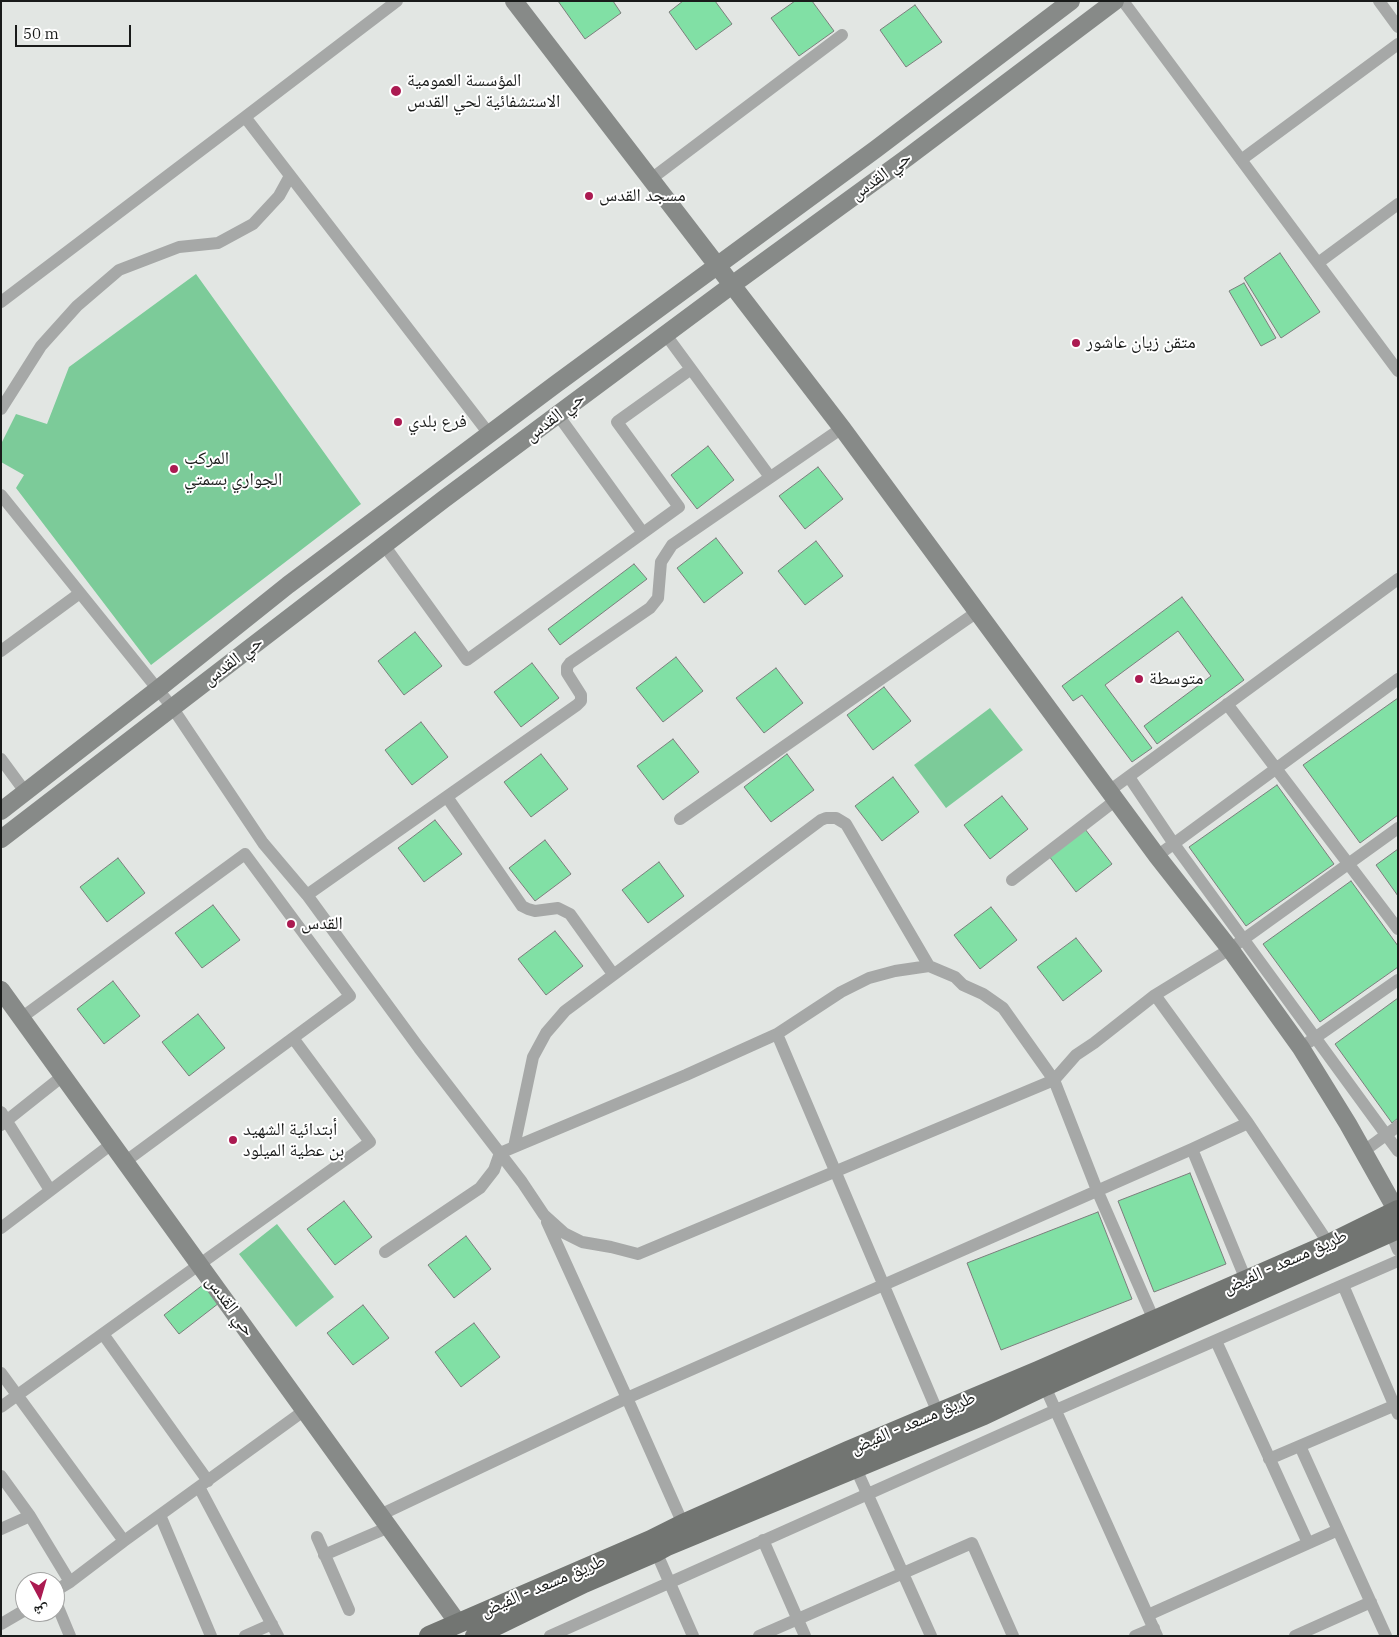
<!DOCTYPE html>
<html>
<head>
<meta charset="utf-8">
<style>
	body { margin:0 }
	#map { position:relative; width:1399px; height:1637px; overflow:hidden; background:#e2e6e3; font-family:"IBM Plex Serif","Noto Naskh Arabic",serif }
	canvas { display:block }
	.frame { position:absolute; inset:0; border:2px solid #191b1a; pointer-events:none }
	.north { position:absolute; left:15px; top:1572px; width:50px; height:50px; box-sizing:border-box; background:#fff; border:1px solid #a3a4a3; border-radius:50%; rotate:174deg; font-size:14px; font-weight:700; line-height:20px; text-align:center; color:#191b1a }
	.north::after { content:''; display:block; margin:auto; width:18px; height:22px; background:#ab1a51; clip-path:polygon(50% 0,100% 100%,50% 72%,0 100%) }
	.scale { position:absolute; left:15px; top:25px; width:116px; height:22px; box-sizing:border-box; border:2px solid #191b1a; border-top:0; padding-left:6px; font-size:15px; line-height:18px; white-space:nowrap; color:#191b1a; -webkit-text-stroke:4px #fff; paint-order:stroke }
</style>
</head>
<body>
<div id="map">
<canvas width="1399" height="1637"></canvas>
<div class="frame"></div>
<div class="north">ش</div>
<div class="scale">50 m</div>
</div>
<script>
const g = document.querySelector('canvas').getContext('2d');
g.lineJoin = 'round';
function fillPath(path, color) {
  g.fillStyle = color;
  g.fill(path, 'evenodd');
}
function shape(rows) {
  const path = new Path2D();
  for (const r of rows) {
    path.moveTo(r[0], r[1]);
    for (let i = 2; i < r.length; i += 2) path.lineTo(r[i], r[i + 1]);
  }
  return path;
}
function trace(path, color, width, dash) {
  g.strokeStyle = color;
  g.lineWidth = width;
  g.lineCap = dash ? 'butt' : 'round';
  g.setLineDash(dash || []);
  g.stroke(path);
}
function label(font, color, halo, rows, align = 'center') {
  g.font = font + ' "IBM Plex Serif","Noto Naskh Arabic",serif';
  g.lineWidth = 4;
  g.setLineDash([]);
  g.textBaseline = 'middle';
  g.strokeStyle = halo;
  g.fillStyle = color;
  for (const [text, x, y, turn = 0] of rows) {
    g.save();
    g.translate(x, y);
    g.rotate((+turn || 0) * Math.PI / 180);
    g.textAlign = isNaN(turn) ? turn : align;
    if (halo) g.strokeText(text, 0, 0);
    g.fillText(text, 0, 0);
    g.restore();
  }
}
const green = shape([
	[196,274,361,504,151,665,16,488,24,475,1,462,1,444,16,414,47,424,69,367],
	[990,708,1023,750,946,808,914,765],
	[277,1224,334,1297,296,1327,239,1254]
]);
const building = shape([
	[558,1,613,1,621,13,585,39,558,1],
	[683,1,715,1,732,24,696,50,669,12,683,1],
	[795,1,812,1,834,31,799,56,771,18,795,1],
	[915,5,942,42,906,67,880,30,915,5],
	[1280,253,1320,312,1281,338,1244,278,1280,253],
	[1244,283,1276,338,1261,346,1229,291,1244,283],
	[708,446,734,480,697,509,671,475,708,446],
	[818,467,843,499,805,529,779,496,818,467],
	[716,538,743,573,704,603,677,568,716,538],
	[816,541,843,576,805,605,778,571,816,541],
	[634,564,647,579,560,645,548,629,634,564],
	[1182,597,1244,680,1157,744,1144,726,1211,676,1178,631,1105,685,1152,748,1132,762,1082,695,1073,701,1062,686,1182,597],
	[415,632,442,666,404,695,378,661,415,632],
	[676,657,703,691,663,722,636,688,676,657],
	[532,663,559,698,521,727,494,692,532,663],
	[776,668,803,703,764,733,736,698,776,668],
	[884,687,911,721,873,750,847,715,884,687],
	[1398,698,1398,815,1360,843,1303,765,1398,698],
	[421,722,448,757,412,785,385,750,421,722],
	[673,739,699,772,663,800,637,766,673,739],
	[541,754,568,789,531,817,504,782,541,754],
	[787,754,814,790,771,822,744,787,787,754],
	[893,777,919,812,882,841,855,806,893,777],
	[1277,785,1334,864,1246,926,1189,847,1277,785],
	[1002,796,1028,829,990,859,964,825,1002,796],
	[435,820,462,854,424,882,398,848,435,820],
	[1085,829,1112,864,1076,892,1049,856,1085,829],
	[545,840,571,874,535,901,509,868,545,840],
	[1398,849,1398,896,1376,865,1398,849],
	[118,858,145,893,107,922,80,887,118,858],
	[659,862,684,896,648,923,622,890,659,862],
	[1351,881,1398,946,1398,967,1320,1022,1263,944,1351,881],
	[213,905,240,940,202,968,175,933,213,905],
	[991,907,1017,940,980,969,954,935,991,907],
	[555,931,583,966,546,995,518,959,555,931],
	[1076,938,1102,971,1063,1001,1037,967,1076,938],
	[113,981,140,1016,104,1044,77,1009,113,981],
	[1398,998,1398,1118,1392,1123,1335,1044,1398,998],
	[198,1014,225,1048,189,1076,162,1042,198,1014],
	[1190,1173,1226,1264,1154,1292,1118,1201,1190,1173],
	[344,1201,372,1237,335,1265,307,1229,344,1201],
	[1098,1212,1132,1299,1001,1350,967,1263,1098,1212],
	[466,1236,491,1269,454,1298,428,1265,466,1236],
	[204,1284,219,1303,179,1334,164,1315,204,1284],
	[363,1305,389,1338,353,1365,327,1333,363,1305],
	[474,1323,500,1357,461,1387,435,1352,474,1323]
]);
const street = shape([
	[397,1,245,117,490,435],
	[1123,1,1398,371],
	[1379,1,1398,27],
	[1241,160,1398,44],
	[651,179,842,35],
	[1318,263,1398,204],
	[1,302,245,117],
	[691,369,770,477],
	[1,409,41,346,77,306,119,270,179,247,218,243,253,224,279,196,290,176],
	[558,415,643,533],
	[1,495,172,707,263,843,307,895,419,1048,522,1182,544,1215,564,1233,582,1242,611,1247,638,1254,1054,1080,1076,1055,1094,1043,1155,995,1230,949,1398,828],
	[384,545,467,660,679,507,617,422,691,369,666,335],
	[1,651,80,593],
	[1227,704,1398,929],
	[1,759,26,793],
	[1129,777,1174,844,1398,1151],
	[1109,791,1398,579],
	[447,797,522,906,528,909,535,911,558,908,570,914,613,974],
	[680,819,977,612],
	[1157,856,1398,679],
	[1012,880,1116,800],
	[307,895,577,705,581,701,581,695,567,673,567,667,570,663,650,608,658,598,661,562,672,545,842,428],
	[1155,995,1248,1123],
	[21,1018,245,854,350,996,126,1161],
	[777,1034,938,1413],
	[1309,1042,1398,980],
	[1,1112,50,1190],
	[1,1125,64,1075],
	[514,1147,533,1057,546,1033,565,1011,821,820,826,818,836,818,846,824,929,966],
	[1192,1149,1246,1280],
	[1364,1151,1398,1126],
	[547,1222,627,1398,1192,1149,1248,1123,1329,1244],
	[1,1228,113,1143],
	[1391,1233,1398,1250],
	[385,1252,480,1188,494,1170,500,1153,686,1075,777,1034,841,992,869,978,895,971,929,966,955,977,963,985,983,994,1003,1008,1054,1080,1097,1190,1157,1327],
	[1343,1285,1398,1414],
	[103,1334,208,1481],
	[1216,1341,1308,1543],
	[1,1373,124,1541,305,1410],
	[1042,1380,1157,1636],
	[1,1407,370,1142,293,1038],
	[1300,1446,1386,1636],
	[1269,1459,1398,1404],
	[853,1462,931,1636],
	[1,1476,30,1516,70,1582],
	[199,1487,278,1636],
	[160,1515,211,1636],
	[380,1515,627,1398,683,1524],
	[1,1529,30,1516],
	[317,1537,349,1610],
	[763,1540,805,1636],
	[654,1547,693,1636],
	[324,1555,389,1527],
	[55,1591,70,1582,124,1541],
	[55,1600,70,1636],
	[1148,1615,1338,1530],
	[1,1624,25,1610],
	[245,1636,272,1624],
	[550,1636,1056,1410,1398,1261],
	[759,1636,972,1543,1013,1636],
	[1135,1636,1154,1628],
	[1295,1636,1371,1602]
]);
const secondary = shape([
	[514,1,842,428,1157,856,1230,949,1301,1048,1348,1124,1398,1213],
	[1,811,158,689,288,585,556,384,876,149,1071,1],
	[1,839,444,499,732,285,908,157,1115,1],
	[1,990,458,1623]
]);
const primary = shape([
	[429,1636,651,1540,683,1524,848,1451,1038,1371,1329,1244,1398,1210],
	[475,1636,584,1583,656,1552,667,1546,984,1415,1045,1386,1398,1229]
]);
const markers = [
	[396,91,6,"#ab1a51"],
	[589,196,5,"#ab1a51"],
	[1076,343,5,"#ab1a51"],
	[398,422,5,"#ab1a51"],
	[174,469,5,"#ab1a51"],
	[1139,679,5,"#ab1a51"],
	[291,924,5,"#ab1a51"],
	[233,1140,5,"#ab1a51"]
];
const poiNames = [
	["المؤسسة العمومية",407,81],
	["الاستشفائية لحي القدس",407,102],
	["مسجد القدس",599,196],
	["متقن زيان عاشور",1086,343],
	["فرع بلدي",408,422],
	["المركب",184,459],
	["الجواري بسمتي",184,480],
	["متوسطة",1149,679],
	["القدس",301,924],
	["أبتدائية الشهيد",243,1130],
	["بن عطية الميلود",243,1151]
];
const streetNames = [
	["حي القدس",881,176,-36],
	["حي القدس",555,417,-37],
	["حي القدس",233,661,-37],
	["طريق مسعد - الفيض",1285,1262,-24],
	["حي القدس",230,1306,54],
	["طريق مسعد - الفيض",913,1423,-23],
	["طريق مسعد - الفيض",543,1586,-23]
];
fillPath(green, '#7ccb99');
fillPath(building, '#81e0a5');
trace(building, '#7b7e7c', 1);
trace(street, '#a6a8a7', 12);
trace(secondary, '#878a88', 18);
trace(primary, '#727572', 20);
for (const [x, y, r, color] of markers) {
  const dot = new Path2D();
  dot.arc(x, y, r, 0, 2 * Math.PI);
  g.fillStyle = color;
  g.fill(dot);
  trace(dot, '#fff', 2);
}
label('18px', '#191b1a', '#fff', poiNames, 'left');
label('18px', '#191b1a', '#fff', streetNames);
</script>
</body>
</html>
